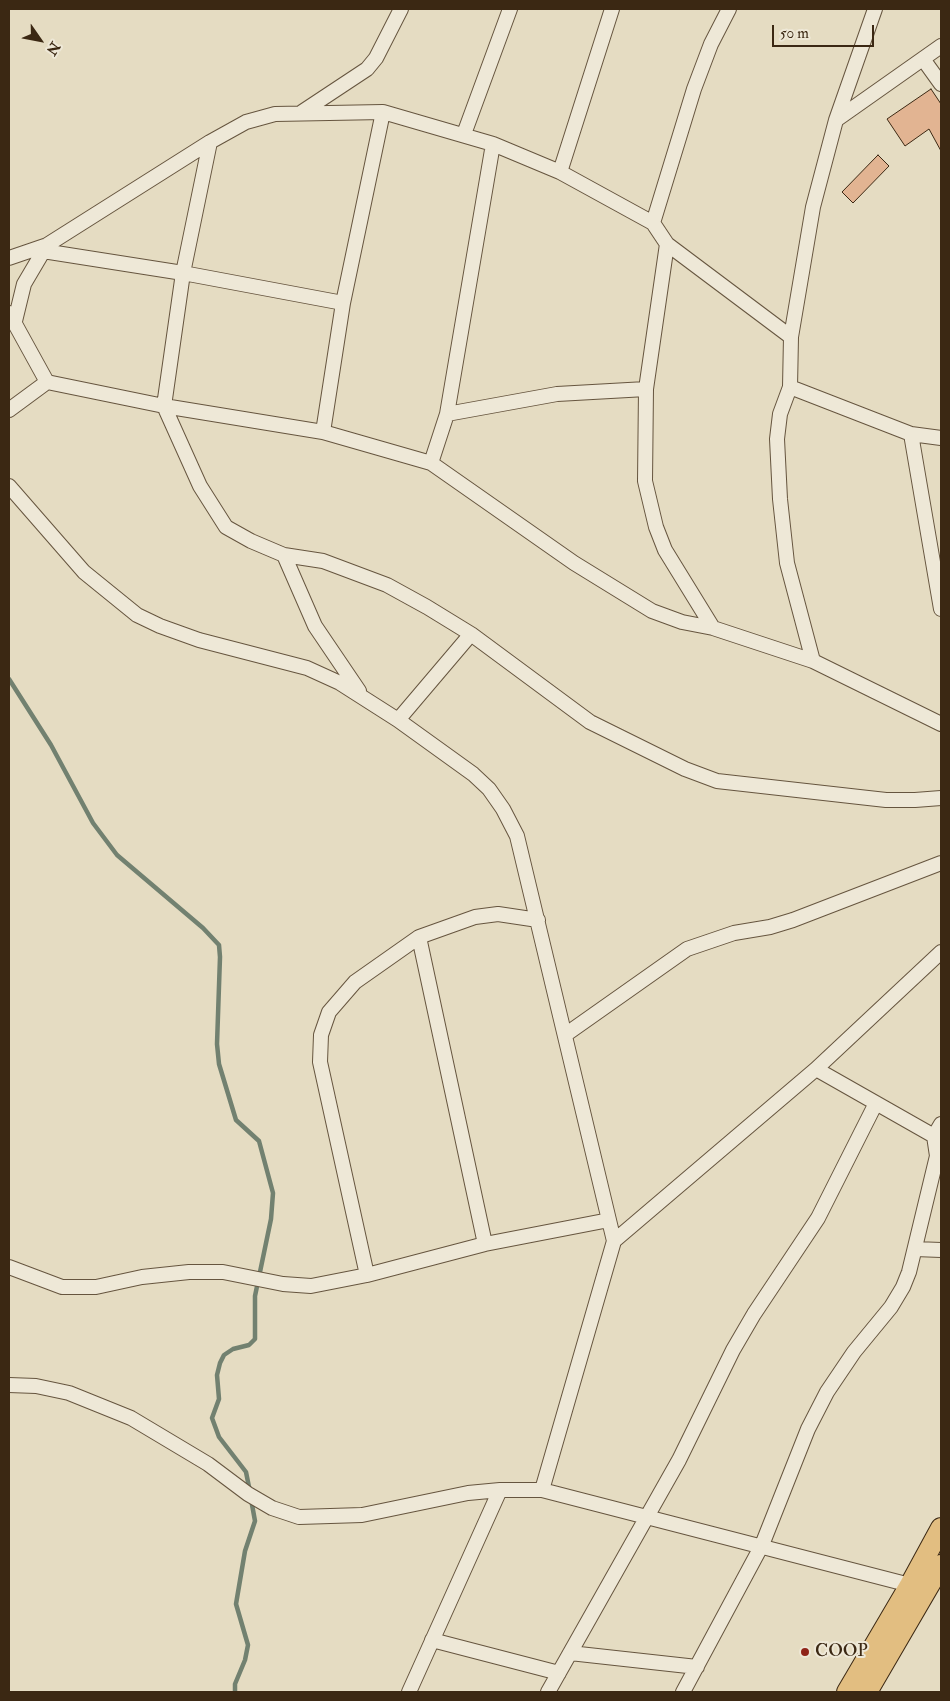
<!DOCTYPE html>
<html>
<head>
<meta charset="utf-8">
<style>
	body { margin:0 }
	#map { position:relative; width:950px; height:1701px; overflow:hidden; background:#e5dcc2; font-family:"IM FELL Double Pica",serif }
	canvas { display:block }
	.frame { position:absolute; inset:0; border:10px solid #3b2813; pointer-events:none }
	.north { position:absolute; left:15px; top:15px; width:50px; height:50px; -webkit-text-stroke:4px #eee8d7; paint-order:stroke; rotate:123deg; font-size:14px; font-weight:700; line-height:20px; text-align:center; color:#3b2813 }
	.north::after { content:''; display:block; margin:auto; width:18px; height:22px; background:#3b2813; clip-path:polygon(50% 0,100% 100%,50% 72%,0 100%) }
	.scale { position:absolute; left:772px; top:25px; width:102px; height:22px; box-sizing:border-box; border:2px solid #3b2813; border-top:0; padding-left:6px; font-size:15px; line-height:18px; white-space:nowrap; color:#3b2813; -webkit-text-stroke:4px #eee8d7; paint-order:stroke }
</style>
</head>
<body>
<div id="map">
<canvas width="950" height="1701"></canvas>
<div class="frame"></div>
<div class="north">N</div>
<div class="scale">50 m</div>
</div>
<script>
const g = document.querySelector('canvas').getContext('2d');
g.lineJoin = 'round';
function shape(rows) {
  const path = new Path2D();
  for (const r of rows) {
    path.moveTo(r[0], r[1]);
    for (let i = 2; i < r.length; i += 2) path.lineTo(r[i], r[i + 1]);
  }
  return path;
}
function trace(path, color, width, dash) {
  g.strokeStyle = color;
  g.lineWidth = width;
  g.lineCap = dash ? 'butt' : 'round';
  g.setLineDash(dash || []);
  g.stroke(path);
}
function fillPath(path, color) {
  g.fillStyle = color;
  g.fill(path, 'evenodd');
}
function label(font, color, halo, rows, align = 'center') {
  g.font = font + ' "IM FELL Double Pica",serif';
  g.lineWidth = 4;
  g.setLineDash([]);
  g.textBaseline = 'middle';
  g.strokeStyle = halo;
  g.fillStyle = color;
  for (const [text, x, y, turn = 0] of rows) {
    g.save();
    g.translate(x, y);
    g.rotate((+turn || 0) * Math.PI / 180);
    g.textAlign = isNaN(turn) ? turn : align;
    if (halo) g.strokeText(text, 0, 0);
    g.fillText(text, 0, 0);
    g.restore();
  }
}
const stream = shape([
	[9,679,51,745,93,823,117,855,203,928,219,945,220,957,217,1044,219,1064,236,1120,259,1141,273,1193,271,1219,255,1296,255,1339,249,1345,233,1349,224,1355,220,1363,217,1375,219,1399,212,1418,219,1437,246,1472,250,1492],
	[235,1692,235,1684,245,1660,248,1645,236,1604,245,1551,255,1521,251,1499]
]);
const building = shape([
	[931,89,941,104,941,151,929,129,905,146,887,119,931,89],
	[878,155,889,166,853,203,842,192,878,155]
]);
const minor = shape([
	[923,59,941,84],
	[302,112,367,69,376,58,401,9],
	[836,120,941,46],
	[464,134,510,9],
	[210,142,183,273,164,406,200,486,226,527,251,541,284,555,323,561,387,585,427,607,471,634,590,722,685,769,717,781,886,800,915,800,941,798],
	[560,172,612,9],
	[653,223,694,89,711,44,729,9],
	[667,244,646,389,645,481,656,527,665,550,713,628],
	[43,251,183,273,343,303],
	[9,258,47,245,210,142,246,122,275,114,383,112,493,144,560,172,653,223,667,244,791,337],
	[9,313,47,382],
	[15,321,24,284,47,245],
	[790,387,911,434,941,438],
	[9,410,47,382,164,406,323,432,431,463,574,563,652,611,682,622,713,628,813,661,941,724],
	[447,414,557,394,646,389],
	[323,432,343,303,383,112],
	[911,434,941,609],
	[431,463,447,414,493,144],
	[9,486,84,572,137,615,160,626,199,640,307,668,340,683,398,720,473,774,489,789,503,809,517,836,614,1241,542,1490],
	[284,555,315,626,359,691],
	[813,661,787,563,780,499,777,439,780,414,790,387,791,337,813,207,836,120,875,9],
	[398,720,471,634],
	[419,937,485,1244],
	[565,1035,687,949,734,933,770,927,793,920,941,863],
	[816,1069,934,1136],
	[614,1241,816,1069,941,952],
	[915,1249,941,1250],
	[9,1267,62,1287,96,1287,142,1277,189,1272,223,1272,283,1284,311,1286,367,1275,485,1244,609,1220],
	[367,1275,320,1062,321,1035,329,1012,355,982,419,937,475,917,498,914,538,920],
	[9,1385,36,1386,69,1393,131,1418,208,1464,248,1494,272,1508,299,1517,362,1515,468,1493,500,1490,542,1490,910,1585],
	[432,1640,559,1673],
	[570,1653,697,1667],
	[409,1692,500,1490],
	[548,1692,679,1460,733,1350,754,1314,818,1218,876,1103],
	[683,1692,762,1545,808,1429,827,1392,854,1352,891,1307,903,1287,909,1272,937,1156,934,1136,941,1124]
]);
const highway = shape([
	[847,1692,910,1585,941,1528],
	[867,1692,941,1565]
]);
const markers = [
	[805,1652,5,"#8f2418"]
];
const poiNames = [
	["COOP",815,1652]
];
trace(stream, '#728170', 4.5);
fillPath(building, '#e2b492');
trace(building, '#3b2813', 1);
trace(minor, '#66553f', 16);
trace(highway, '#3b2813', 22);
trace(minor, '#eee8d7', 14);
trace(highway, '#e2be81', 20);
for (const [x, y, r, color] of markers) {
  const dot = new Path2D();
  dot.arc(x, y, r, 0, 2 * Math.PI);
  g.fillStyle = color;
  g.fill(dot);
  trace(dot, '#eee8d7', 2);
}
label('18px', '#3b2813', '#eee8d7', poiNames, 'left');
</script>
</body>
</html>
